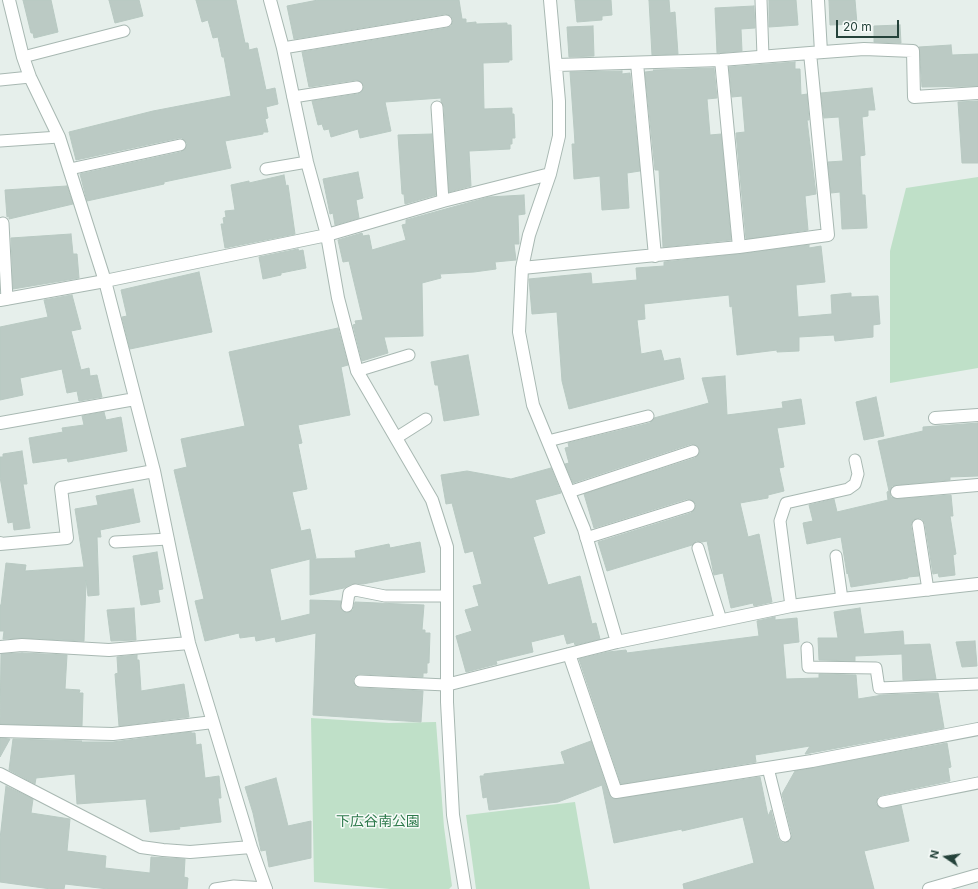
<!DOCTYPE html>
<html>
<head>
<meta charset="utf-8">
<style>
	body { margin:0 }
	#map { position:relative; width:978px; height:889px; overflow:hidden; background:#e6efeb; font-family:Inter,sans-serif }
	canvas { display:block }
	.north { position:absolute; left:926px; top:837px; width:40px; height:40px; -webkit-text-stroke:3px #f7fbf9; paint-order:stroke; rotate:283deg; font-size:11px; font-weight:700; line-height:16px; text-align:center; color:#24423a }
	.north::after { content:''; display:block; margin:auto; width:14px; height:18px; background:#24423a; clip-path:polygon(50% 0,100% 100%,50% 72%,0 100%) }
	.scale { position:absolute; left:836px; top:20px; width:63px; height:18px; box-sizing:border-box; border:2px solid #24423a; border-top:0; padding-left:5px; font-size:12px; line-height:14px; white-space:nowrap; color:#24423a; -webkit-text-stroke:3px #f7fbf9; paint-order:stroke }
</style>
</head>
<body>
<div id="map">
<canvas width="978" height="889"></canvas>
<div class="north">N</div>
<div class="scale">20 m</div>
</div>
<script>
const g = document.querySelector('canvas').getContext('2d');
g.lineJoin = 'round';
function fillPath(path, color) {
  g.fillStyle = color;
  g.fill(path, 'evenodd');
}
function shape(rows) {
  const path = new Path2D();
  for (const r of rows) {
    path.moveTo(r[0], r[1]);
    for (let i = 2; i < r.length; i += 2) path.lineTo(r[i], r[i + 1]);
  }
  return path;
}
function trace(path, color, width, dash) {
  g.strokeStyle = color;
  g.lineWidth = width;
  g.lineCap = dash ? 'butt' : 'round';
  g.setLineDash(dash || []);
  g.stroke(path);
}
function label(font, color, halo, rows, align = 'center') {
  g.font = font + ' Inter,"Noto Sans JP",sans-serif';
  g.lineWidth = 3;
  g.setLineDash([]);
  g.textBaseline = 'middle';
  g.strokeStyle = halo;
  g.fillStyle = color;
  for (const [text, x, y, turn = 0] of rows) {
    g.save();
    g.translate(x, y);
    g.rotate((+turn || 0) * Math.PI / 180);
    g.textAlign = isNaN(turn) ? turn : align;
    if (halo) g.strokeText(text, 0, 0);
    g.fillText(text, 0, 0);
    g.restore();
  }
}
const green = shape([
	[978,177,978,368,890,383,890,251,906,188],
	[311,718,389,723,436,722,444,827,452,886,449,889,390,889,314,882],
	[575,802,590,889,476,889,466,815]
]);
const building = shape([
	[23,0,51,0,58,32,34,38,33,33,31,33,23,0],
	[109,0,139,0,143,16,115,23,109,0],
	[196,0,236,0,245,43,248,43,249,50,257,48,266,90,275,88,278,104,266,107,268,118,265,119,268,132,263,132,263,134,225,141,231,168,164,182,164,184,87,201,80,174,181,152,186,147,187,143,182,138,179,138,76,160,69,132,153,111,231,96,224,57,222,57,218,37,213,38,208,20,202,22,196,0],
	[318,0,459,0,462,19,466,19,466,23,476,22,476,24,507,23,507,25,511,25,512,60,509,60,509,62,483,63,484,109,512,108,512,114,514,114,515,138,512,138,512,144,510,144,510,149,469,151,471,186,449,192,444,107,441,101,441,98,385,102,391,131,360,138,358,129,331,137,329,129,324,130,322,124,318,125,312,101,358,94,363,90,364,86,360,81,356,80,309,87,302,52,447,28,451,26,453,20,451,16,445,14,294,39,287,6,318,0],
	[575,0,611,0,612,15,602,16,602,20,577,22,575,0],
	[649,0,669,0,670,13,675,12,678,54,652,55,649,0],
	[769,0,796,0,798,25,769,27,769,0],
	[829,0,855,0,857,24,830,25,829,0],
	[754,6,755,28,741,29,742,51,717,53,715,8,754,6],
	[900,25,901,43,874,42,874,26,900,25],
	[593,26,594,56,569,57,567,27,593,26],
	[951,45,952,55,978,54,978,86,922,87,919,47,951,45],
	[795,62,795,69,800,69,801,95,807,94,809,120,807,120,816,194,805,196,808,230,746,239,736,133,745,132,742,96,732,97,729,67,795,62],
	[714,68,717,98,707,99,710,135,721,134,731,240,663,247,659,170,655,170,645,72,654,71,653,70,714,68],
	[622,71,622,74,630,73,640,171,627,173,629,208,602,210,600,176,574,179,572,144,575,144,574,128,570,72,622,71],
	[872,88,875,110,868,110,868,116,862,117,865,155,860,156,862,195,865,195,867,228,842,229,840,192,831,193,828,162,843,161,839,117,824,118,821,93,872,88],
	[978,101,978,163,962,163,958,102,978,101],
	[432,134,436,195,405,204,404,194,402,194,398,135,432,134],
	[358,172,363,198,356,200,359,218,335,225,333,213,330,214,323,179,358,172],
	[284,175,286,186,288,185,295,234,225,248,221,224,224,224,223,218,226,217,225,211,235,210,231,185,249,181,249,183,284,175],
	[67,186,73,204,9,219,9,216,7,217,5,190,67,186],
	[524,195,525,214,518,215,519,244,514,244,516,260,495,262,496,269,474,272,440,274,441,278,422,283,423,336,384,337,388,353,362,361,353,325,356,324,355,321,363,320,349,261,343,262,338,240,362,233,363,236,369,235,372,250,406,240,402,225,406,224,406,220,489,197,524,195],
	[71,234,73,254,77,254,79,278,13,289,11,238,71,234],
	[809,245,809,248,821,246,825,282,796,285,798,317,832,314,831,295,851,293,851,297,878,296,880,324,873,325,873,337,835,341,834,335,799,337,799,351,777,352,777,350,737,355,732,306,730,307,729,295,644,304,645,319,637,320,641,354,661,350,664,361,680,358,684,379,569,409,562,381,557,312,532,314,529,279,591,273,592,284,637,280,636,268,664,266,664,262,740,254,809,245],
	[298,249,299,251,303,250,306,268,281,273,281,275,263,279,259,257,298,249],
	[199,272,212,332,130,349,122,317,127,316,121,290,199,272],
	[72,295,81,329,71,331,81,370,89,368,90,376,97,375,102,397,79,401,77,391,67,393,62,369,20,378,23,395,0,400,0,327,48,317,44,300,72,295],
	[338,328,348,365,341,367,350,415,298,425,302,443,298,444,307,489,292,492,301,531,310,529,316,558,313,559,356,558,355,551,389,544,390,548,420,542,425,572,363,584,352,584,344,588,310,595,310,559,270,569,281,621,310,614,310,600,341,601,341,609,346,613,353,610,355,602,424,605,422,630,425,630,425,633,430,633,429,663,427,663,427,673,423,673,423,677,360,674,354,677,353,681,356,687,360,688,423,691,421,722,313,715,316,633,276,642,275,637,256,641,255,636,240,638,239,633,205,641,195,601,204,599,174,470,187,467,181,439,245,426,229,352,338,328],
	[468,355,479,415,444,421,438,385,435,385,431,362,468,355],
	[725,376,727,415,783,408,782,402,801,399,805,424,777,428,784,467,779,468,784,491,768,495,768,498,740,503,748,537,759,534,772,602,754,606,753,603,731,608,723,573,714,575,707,541,702,542,696,541,692,545,607,571,598,542,691,513,694,510,696,504,693,501,687,499,594,528,584,494,695,458,698,455,700,452,697,446,691,444,573,483,565,464,569,463,565,448,569,447,568,443,650,423,654,418,709,403,702,378,725,376],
	[876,397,884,436,864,440,856,402,876,397],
	[104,412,106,420,121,417,127,451,68,462,67,458,33,463,29,438,63,432,62,428,84,425,82,416,104,412],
	[978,423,978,476,950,477,950,480,896,485,892,486,890,492,891,497,898,499,951,495,953,516,950,516,956,554,953,555,955,575,939,577,938,573,933,574,925,524,923,520,920,518,913,520,911,526,919,576,908,577,908,578,851,587,848,573,847,574,841,537,807,544,803,523,813,521,809,505,834,499,837,512,888,500,887,492,889,491,878,441,923,431,923,427,978,423],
	[22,451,27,484,23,484,30,528,14,530,13,522,8,523,0,477,0,457,3,457,3,454,22,451],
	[551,468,561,493,535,500,545,533,533,537,548,585,580,576,592,624,596,623,600,639,575,645,574,642,567,644,564,634,531,642,533,652,496,661,497,664,466,672,456,636,472,631,465,610,479,606,473,586,482,584,473,551,465,553,452,503,446,504,441,475,467,471,511,479,551,468],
	[133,489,140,522,100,530,101,537,97,537,99,595,88,596,86,580,84,641,22,638,3,639,4,631,0,631,0,605,1,605,6,563,26,565,25,571,84,567,75,509,98,505,96,496,133,489],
	[157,552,163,589,158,590,160,602,141,605,133,556,157,552],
	[134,608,136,640,111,641,107,610,134,608],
	[860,608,864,634,903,631,904,645,930,644,936,679,903,680,902,654,855,656,855,661,819,660,818,638,838,638,834,612,860,608],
	[775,617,775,620,797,618,799,642,783,644,786,679,819,678,819,674,856,675,858,699,883,695,938,693,944,728,805,754,810,746,755,755,756,762,621,784,579,659,608,652,626,650,627,653,759,636,757,621,775,617],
	[975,641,977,666,962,667,956,642,975,641],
	[22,653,67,655,65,689,80,690,79,693,83,693,82,726,0,724,1,654,22,653],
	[137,655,137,660,139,660,141,691,184,684,189,717,119,726,115,674,118,673,117,657,137,655],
	[191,732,191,733,195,733,196,745,201,744,205,778,219,776,221,798,218,798,221,822,179,827,180,829,150,832,146,799,77,804,75,774,36,778,35,784,9,770,13,739,82,741,81,742,113,742,191,732],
	[0,738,10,739,0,757,0,738],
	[591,741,609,794,614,799,760,777,768,816,771,810,778,838,780,841,783,843,790,841,792,835,782,794,795,771,947,743,951,767,948,768,950,781,882,795,878,797,876,804,880,808,901,805,909,841,864,851,874,889,684,889,683,884,754,863,743,817,682,831,682,829,614,843,602,785,558,802,489,810,487,797,483,798,480,776,484,776,484,774,565,764,561,752,591,741],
	[276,778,288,826,311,821,311,858,269,867,266,850,261,851,253,813,245,787,276,778],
	[6,786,33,799,31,813,70,819,67,851,106,856,105,868,150,873,151,857,185,859,184,877,188,878,187,889,108,889,65,884,64,889,51,889,0,882,0,839,6,786]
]);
const lane = shape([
	[761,0,763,56],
	[283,48,446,21],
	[23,57,124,31],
	[0,80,30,77],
	[293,97,357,87],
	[437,107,443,201],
	[0,141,59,137],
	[70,169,180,145],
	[266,169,307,162],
	[3,223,7,299],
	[357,371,409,355],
	[396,438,426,419],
	[548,441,648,416],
	[569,492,693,451],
	[918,525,928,590],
	[586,538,689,506],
	[115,542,168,539],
	[698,548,721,620],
	[836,556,842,599],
	[347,606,349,593,355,590,385,596,446,596],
	[791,606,780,521,786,503,848,489,855,484,858,474,855,460],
	[807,648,808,667,876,668,879,688,978,684],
	[360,681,446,685],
	[768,768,785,836],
	[883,802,978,783],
	[215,889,234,886,266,888]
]);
const street = shape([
	[9,0,23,57,30,77,59,137,105,281,154,471,189,643,251,847,266,889],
	[270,0,283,48,307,162,327,235,338,298,357,371,432,500,447,547,447,702,453,815,465,889],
	[550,0,559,101,559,136,550,174,529,235,522,268,519,332,533,405,584,529,617,642],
	[818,0,821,52],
	[810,53,864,49,913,51,914,97,978,93],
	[721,60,739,247],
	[637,63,655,256],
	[522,268,739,247,828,235,810,53,721,60,557,65],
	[0,300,105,281,327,235,443,201,550,174],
	[935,418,978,415],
	[0,423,135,399],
	[897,492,978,485],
	[0,543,0,544,67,538,61,488,154,471],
	[0,647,22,645,109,650,189,643],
	[569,654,616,792,812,761,978,729],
	[446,685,617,642,791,606,842,599,978,584],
	[0,731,113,734,213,722],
	[0,774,141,847,163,850,190,852,251,847],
	[929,889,978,875]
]);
const parkNames = [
	["下広谷南公園",378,822]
];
fillPath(green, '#bfe0c8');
fillPath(building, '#bbcac4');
trace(building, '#b8c9c2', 1);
trace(lane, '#a8b8b2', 13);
trace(street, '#a8b8b2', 14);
trace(lane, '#fff', 11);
trace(street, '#fff', 12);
label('14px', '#2d7a4b', '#f7fbf9', parkNames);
</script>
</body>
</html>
